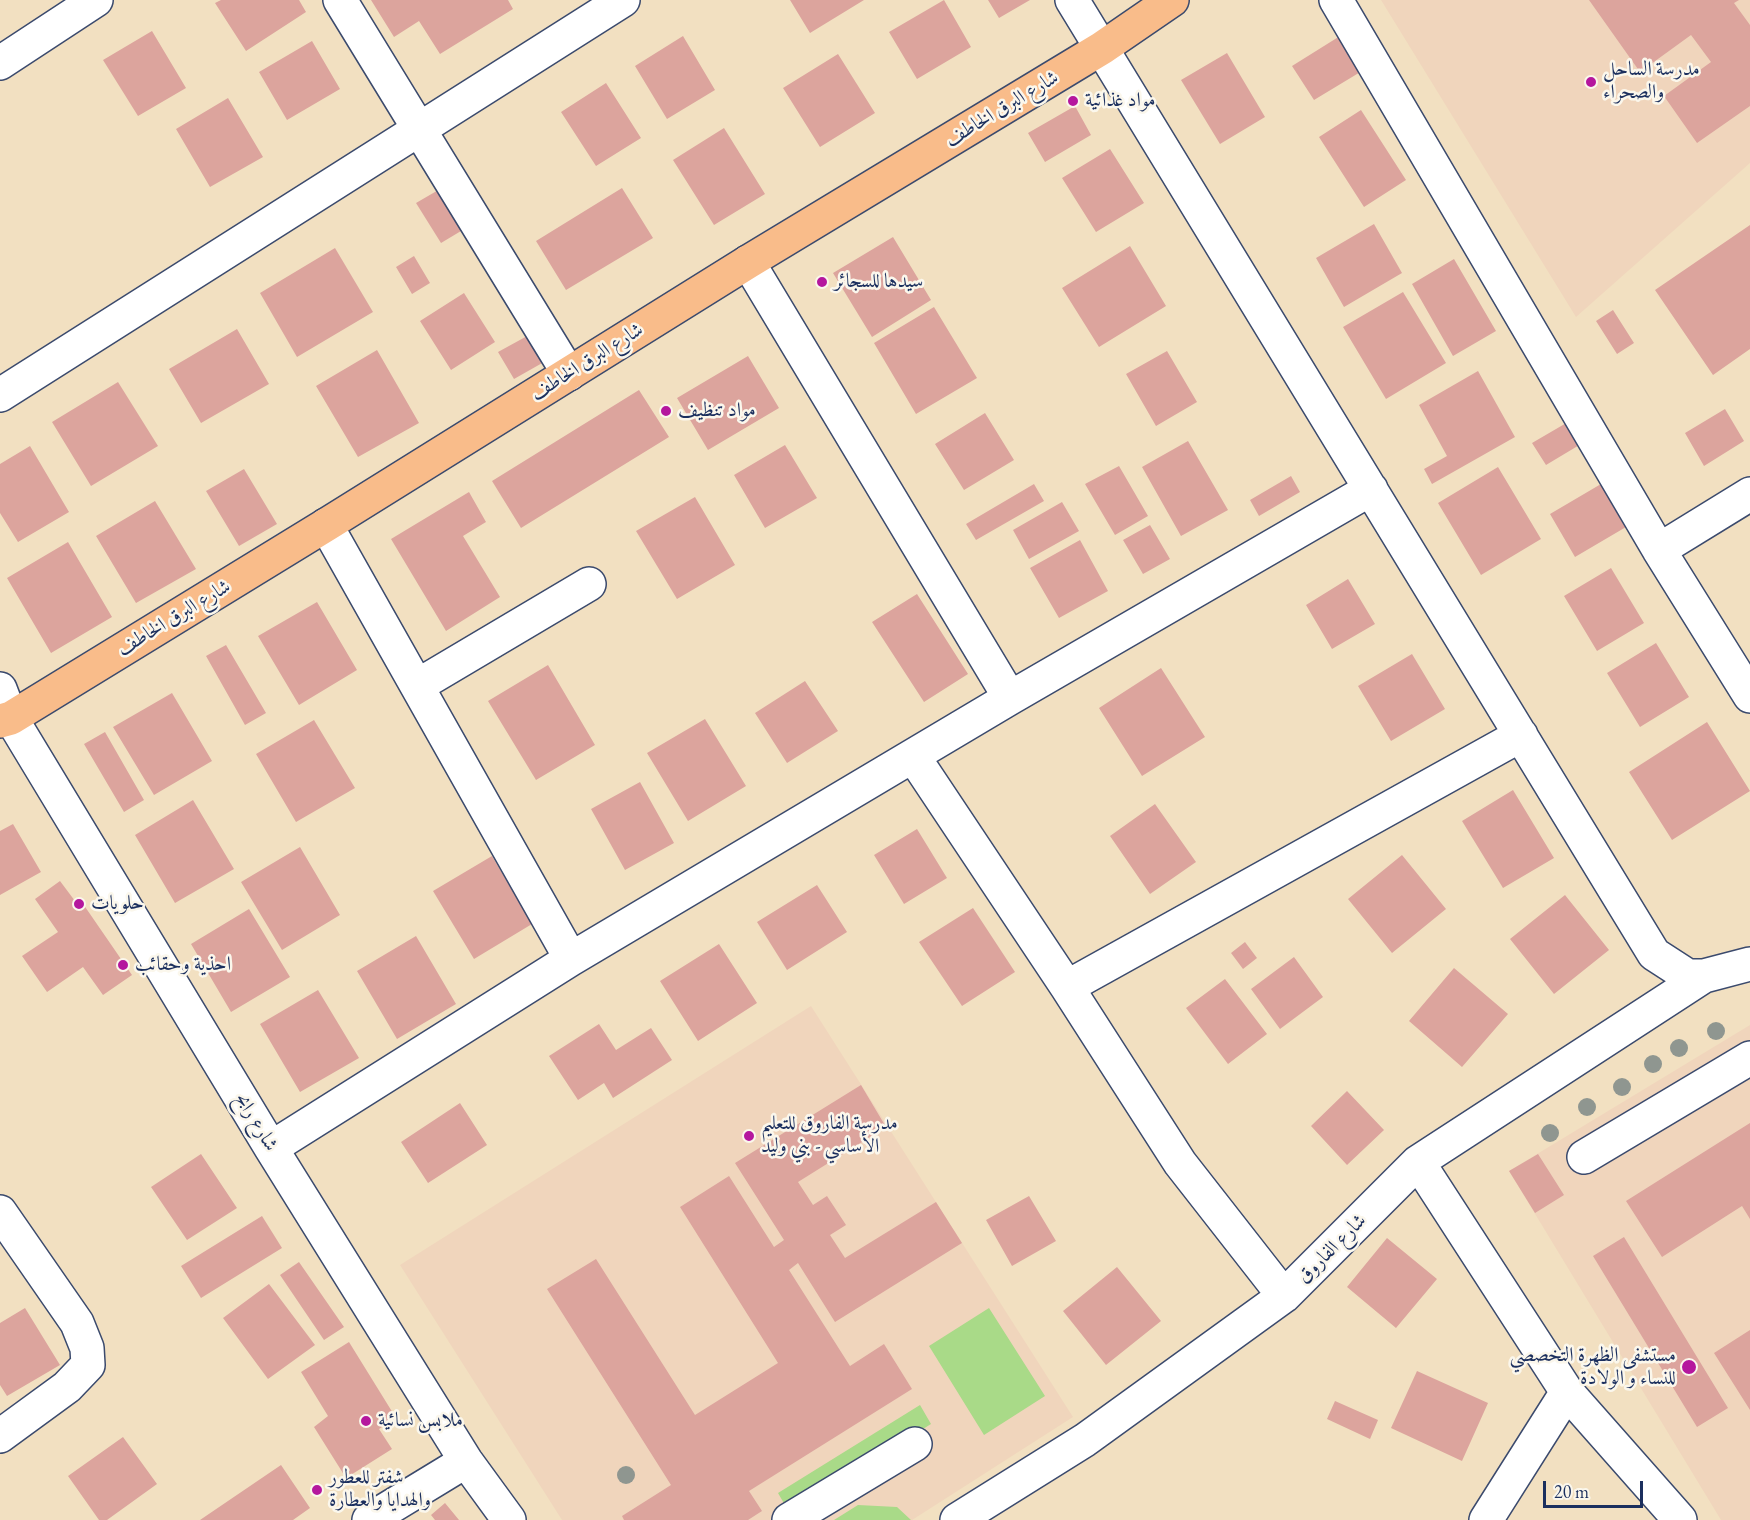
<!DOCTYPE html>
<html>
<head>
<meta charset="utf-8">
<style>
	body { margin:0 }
	#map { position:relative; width:1750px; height:1520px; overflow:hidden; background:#f2e0c1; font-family:"EB Garamond",serif }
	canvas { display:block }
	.scale { position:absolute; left:1543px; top:1481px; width:100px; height:27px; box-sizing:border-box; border:3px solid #1b2f5e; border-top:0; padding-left:8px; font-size:18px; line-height:21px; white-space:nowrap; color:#1b2f5e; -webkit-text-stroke:4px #fbf7ec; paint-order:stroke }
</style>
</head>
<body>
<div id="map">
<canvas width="1750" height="1520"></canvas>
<div class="scale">20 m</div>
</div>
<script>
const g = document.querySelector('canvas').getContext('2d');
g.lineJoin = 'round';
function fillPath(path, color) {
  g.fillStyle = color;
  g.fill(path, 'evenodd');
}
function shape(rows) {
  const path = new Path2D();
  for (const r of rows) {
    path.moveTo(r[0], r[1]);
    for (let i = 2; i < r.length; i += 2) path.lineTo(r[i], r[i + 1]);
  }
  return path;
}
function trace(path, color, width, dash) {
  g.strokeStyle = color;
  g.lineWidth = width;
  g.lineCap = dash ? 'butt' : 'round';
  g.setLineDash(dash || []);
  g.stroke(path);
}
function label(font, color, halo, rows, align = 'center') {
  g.font = font + ' "EB Garamond",Amiri,serif';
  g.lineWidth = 5;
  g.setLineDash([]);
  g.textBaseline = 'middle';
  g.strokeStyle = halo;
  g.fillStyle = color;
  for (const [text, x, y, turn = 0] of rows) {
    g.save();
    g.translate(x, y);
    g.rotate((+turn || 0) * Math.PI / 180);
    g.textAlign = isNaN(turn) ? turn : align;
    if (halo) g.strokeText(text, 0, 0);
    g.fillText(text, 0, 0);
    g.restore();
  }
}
const built = shape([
	[1381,0,1750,0,1750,163,1576,317],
	[811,1006,1073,1417,912,1520,562,1520,400,1265],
	[1750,1025,1750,1520,1721,1520,1509,1171]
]);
const green = shape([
	[989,1308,1045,1396,984,1435,929,1346],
	[920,1405,931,1424,789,1512,778,1493],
	[858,1505,897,1507,911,1520,834,1520]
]);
const building = shape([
	[221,0,299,0,306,12,246,51,215,3],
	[371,0,508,0,513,9,440,54,419,21,394,37],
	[790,0,864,0,810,33],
	[944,0,971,47,917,79,889,32],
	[988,0,1030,0,999,18],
	[1589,0,1739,0,1734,3,1750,25,1750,106,1697,143,1664,96,1711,62,1691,35,1640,72],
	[152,31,186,88,138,116,103,60],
	[683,36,715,90,667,119,635,66],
	[1340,36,1362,71,1314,100,1292,66],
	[312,41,340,89,287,120,259,72],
	[1227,53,1265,117,1220,144,1181,80],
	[838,54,875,113,820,147,783,88],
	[606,83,641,138,596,166,561,112],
	[228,98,263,157,210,187,176,129],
	[1075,106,1091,135,1045,162,1028,133],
	[1361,110,1406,180,1364,207,1319,137],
	[724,128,765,194,714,225,673,160],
	[1110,149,1144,203,1096,232,1062,178],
	[447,185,471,225,441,243,416,203],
	[622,188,653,238,566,290,536,241],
	[1374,224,1402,273,1344,307,1316,258],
	[1750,225,1750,349,1713,375,1655,290],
	[893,237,931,300,872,337,833,273],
	[1130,246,1166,306,1099,347,1062,288],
	[335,248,373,312,297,357,260,293],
	[414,256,430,283,412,294,396,267],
	[1454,259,1496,331,1453,356,1412,284],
	[1403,292,1446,363,1386,399,1343,327],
	[464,293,495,342,451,370,420,321],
	[934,307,977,378,916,414,874,343],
	[1613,310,1634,343,1617,354,1596,321],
	[237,329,269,384,201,423,169,369],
	[529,335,544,362,514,379,498,352],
	[377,350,419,423,358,457,316,386],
	[1167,351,1197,402,1156,426,1126,374],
	[748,356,779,408,708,450,677,398],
	[1478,371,1515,437,1432,484,1424,469,1447,456,1419,405],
	[118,382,158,446,91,486,52,422],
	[639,390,669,437,521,528,492,481],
	[1725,409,1744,441,1704,466,1685,433],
	[985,413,1014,460,964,490,935,444],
	[1568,422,1581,444,1546,465,1532,443],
	[1188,441,1228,510,1181,536,1142,467],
	[785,445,817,498,765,528,734,475],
	[30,446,69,512,18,542,0,513,0,464],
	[1119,466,1148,516,1115,535,1085,484],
	[1498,467,1541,539,1481,575,1438,503],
	[244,469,277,524,239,546,206,491],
	[1291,476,1300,492,1259,516,1250,500],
	[1034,484,1044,501,976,540,966,524],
	[1601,484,1626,527,1575,557,1550,514],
	[469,492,486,522,463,536,500,597,446,631,391,539],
	[695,497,735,565,677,599,636,531],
	[155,501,196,569,136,603,96,536],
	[1062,502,1079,531,1029,559,1013,530],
	[1150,525,1170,559,1143,574,1123,540],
	[1080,540,1108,591,1059,618,1030,568],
	[68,542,112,617,51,653,7,578],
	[1611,568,1644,623,1597,651,1564,596],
	[1348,579,1375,624,1332,649,1306,605],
	[917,594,968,674,924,702,872,622],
	[317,602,357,670,299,705,258,636],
	[1656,643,1689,697,1640,727,1607,673],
	[226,645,266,713,245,725,206,656],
	[1412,654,1445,709,1391,741,1358,686],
	[548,665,595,745,536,780,488,701],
	[1161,668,1205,737,1142,776,1099,708],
	[805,681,838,731,787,763,755,713],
	[172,693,212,761,154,795,113,727],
	[705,719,746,786,688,821,647,753],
	[314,720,355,788,296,822,256,754],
	[1707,722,1750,791,1672,840,1629,772],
	[105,732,144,800,124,812,84,744],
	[640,782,674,843,625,870,591,809],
	[1513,790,1554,858,1503,888,1462,821],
	[193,800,234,869,175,903,135,835],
	[1155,804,1196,862,1150,894,1110,836],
	[13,824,41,872,0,895,0,831],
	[917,829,947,878,904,904,874,855],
	[300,847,340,915,282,950,241,882],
	[1402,855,1446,909,1392,953,1348,899],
	[492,856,532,924,474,959,433,891],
	[60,881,75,901,79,898,132,975,103,995,83,967,47,992,22,956,58,932,35,899],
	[817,885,847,932,787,970,757,922],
	[1565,895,1609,950,1554,994,1510,939],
	[973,908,1015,972,962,1006,919,942],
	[249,909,290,977,231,1012,191,944],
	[416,936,456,1004,397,1039,357,971],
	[1245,942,1257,958,1243,969,1231,953],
	[719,944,757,1003,698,1041,660,981],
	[1294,957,1323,997,1280,1029,1251,989],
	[1454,968,1508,1014,1462,1067,1409,1021],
	[1225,979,1267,1034,1228,1064,1186,1008],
	[318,990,359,1058,300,1092,260,1024],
	[599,1024,616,1050,651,1028,672,1060,613,1098,604,1083,578,1100,549,1056],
	[861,1085,886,1127,798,1182,813,1205,827,1196,846,1225,830,1235,845,1258,936,1202,962,1243,835,1322,798,1263,789,1270,850,1366,884,1344,912,1389,749,1491,762,1511,748,1520,624,1520,622,1516,671,1485,547,1289,596,1259,695,1415,778,1363,680,1207,729,1176,774,1247,784,1240,735,1163],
	[1347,1091,1384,1130,1347,1165,1311,1126],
	[460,1103,487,1145,428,1183,401,1142],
	[1750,1123,1750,1219,1742,1206,1662,1257,1626,1201],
	[201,1154,237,1208,187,1240,151,1187],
	[1538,1154,1564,1195,1535,1213,1509,1171],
	[1029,1196,1056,1241,1012,1266,986,1220],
	[262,1216,282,1248,201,1298,181,1266],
	[1624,1237,1728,1408,1697,1427,1593,1256],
	[1387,1238,1437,1279,1396,1328,1347,1287],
	[299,1262,344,1327,324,1340,280,1275],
	[1117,1267,1161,1321,1106,1365,1063,1311],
	[269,1284,315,1345,268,1379,223,1318],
	[25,1308,60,1365,7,1396,0,1385,0,1323],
	[1750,1330,1750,1410,1714,1353],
	[349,1342,396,1418,379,1429,392,1449,346,1478,314,1427,328,1416,301,1372],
	[1417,1371,1488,1403,1462,1461,1391,1428],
	[1335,1401,1378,1420,1370,1439,1327,1419],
	[123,1437,157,1484,107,1520,99,1520,68,1476],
	[281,1465,310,1508,293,1520,200,1520],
	[445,1503,459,1520,435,1520,431,1515]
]);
const minor = shape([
	[340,0,569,374],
	[1072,0,1654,954,1688,976,1704,976,1750,964],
	[1336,0,1659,550,1750,696],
	[0,63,96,0],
	[748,262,1010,698],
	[0,395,623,0],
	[326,525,571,959],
	[1659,550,1750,494],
	[417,686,589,584],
	[0,689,11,718,271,1148,466,1461,509,1520],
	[913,756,1067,987,1180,1163,1284,1296],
	[1067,987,1521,735],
	[271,1148,571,959,1010,698,1371,489],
	[1584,1157,1750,1058],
	[1418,1162,1567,1392,1680,1520],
	[0,1212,77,1323,87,1348,88,1365,67,1387,0,1436],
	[369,1520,466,1461],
	[789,1520,915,1444],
	[957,1520,1085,1440,1284,1296,1418,1162,1704,976],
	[1486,1520,1567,1392]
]);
const major = shape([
	[0,721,11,718,326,525,748,262,1102,48,1172,0]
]);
const trees = [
	[1716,1031],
	[1679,1048],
	[1653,1064],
	[1622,1087],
	[1587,1107],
	[1550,1133],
	[626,1475]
];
const markers = [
	[1591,82,6,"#b5179e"],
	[1073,101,6,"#b5179e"],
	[822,282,6,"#b5179e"],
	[666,411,6,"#b5179e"],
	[79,904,6,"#b5179e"],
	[123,965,6,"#b5179e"],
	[749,1136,6,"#b5179e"],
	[1689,1367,8,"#b5179e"],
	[366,1421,6,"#b5179e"],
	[317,1490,6,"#b5179e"]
];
const poiNames = [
	["مدرسة الساحل",1603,70],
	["والصحراء",1603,93],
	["مواد غذائية",1085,101],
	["سيدها للسجائر",834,282],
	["مواد تنظيف",678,411],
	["حلويات",91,904],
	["احذية وحقائب",135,965],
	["مدرسة الفاروق للتعليم",761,1124],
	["الأساسي - بني وليد",761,1147],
	["مستشفى الظهرة التخصصي",1676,1356,"right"],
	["للنساء و الولادة",1676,1379,"right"],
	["ملابس نسائية",378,1421],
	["شفتر للعطور",329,1478],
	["والهدايا والعطارة",329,1501]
];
const streetNames = [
	["شارع البرق الخاطف",1002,109,-31],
	["شارع البرق الخاطف",587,362,-32],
	["شارع البرق الخاطف",174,618,-31],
	["شارع رابح",256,1122,59],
	["شارع الفاروق",1332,1249,-45]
];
fillPath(built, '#f0d5bc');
fillPath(green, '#a9da88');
fillPath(building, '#dca49d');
trace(minor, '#3b4a6d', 36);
trace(major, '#3b4a6d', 36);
trace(minor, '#fff', 33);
trace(major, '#f9bc8a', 33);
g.fillStyle = '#8f9690';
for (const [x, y] of trees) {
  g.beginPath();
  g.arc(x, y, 9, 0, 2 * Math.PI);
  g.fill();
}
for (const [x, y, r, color] of markers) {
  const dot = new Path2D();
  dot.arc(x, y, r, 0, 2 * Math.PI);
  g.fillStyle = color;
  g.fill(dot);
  trace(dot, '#fbf7ec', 2);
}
label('20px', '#1b2f5e', '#fbf7ec', poiNames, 'left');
label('20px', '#1b2f5e', '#fbf7ec', streetNames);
</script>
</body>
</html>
